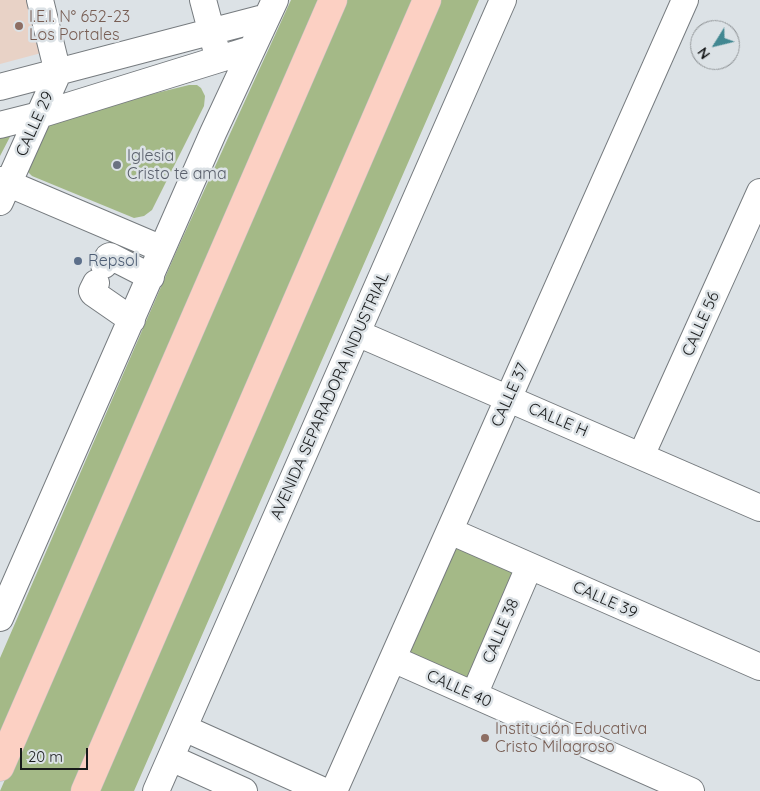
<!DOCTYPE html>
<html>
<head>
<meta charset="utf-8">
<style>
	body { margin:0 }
	#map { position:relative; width:760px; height:791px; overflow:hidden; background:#dce2e6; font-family:Quicksand,sans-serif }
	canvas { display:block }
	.north { position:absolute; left:690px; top:20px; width:50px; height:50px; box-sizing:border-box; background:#dce2e6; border:1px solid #8e9295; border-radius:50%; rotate:234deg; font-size:14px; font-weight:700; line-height:20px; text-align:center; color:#191b1c }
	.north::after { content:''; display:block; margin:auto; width:18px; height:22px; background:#428892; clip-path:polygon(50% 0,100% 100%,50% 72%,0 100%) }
	.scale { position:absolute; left:20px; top:748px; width:68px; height:22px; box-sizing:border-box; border:2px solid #191b1c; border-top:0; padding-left:6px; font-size:15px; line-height:18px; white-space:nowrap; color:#191b1c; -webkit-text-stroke:4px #dce2e6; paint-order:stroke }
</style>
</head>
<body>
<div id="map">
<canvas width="760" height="791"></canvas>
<div class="north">N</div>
<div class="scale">20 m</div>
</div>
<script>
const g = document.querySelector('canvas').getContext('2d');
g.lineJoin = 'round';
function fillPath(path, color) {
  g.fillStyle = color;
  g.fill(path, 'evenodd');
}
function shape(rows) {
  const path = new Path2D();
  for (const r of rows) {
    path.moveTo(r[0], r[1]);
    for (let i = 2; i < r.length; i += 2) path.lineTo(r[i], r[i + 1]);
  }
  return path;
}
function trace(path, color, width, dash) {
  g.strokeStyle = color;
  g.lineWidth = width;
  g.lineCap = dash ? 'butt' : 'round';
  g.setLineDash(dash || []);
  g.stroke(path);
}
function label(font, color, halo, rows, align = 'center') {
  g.font = font + ' Quicksand,sans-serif';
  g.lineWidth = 5;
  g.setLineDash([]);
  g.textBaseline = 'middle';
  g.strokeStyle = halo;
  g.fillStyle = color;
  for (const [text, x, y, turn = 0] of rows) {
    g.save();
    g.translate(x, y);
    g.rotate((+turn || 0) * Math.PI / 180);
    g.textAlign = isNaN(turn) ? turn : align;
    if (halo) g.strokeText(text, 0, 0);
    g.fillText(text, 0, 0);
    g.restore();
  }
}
const education = shape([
	[0,0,31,0,45,52,0,64]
]);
const green = shape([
	[291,0,320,0,0,735,0,658,177,250],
	[344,0,417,0,75,791,0,791],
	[437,0,479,0,134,791,95,791],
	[189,85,197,85,201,88,205,96,204,106,152,210,144,216,134,218,32,176,28,172,45,127,59,117],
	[0,128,12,133,0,156],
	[455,540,520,569,468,683,404,655]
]);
const minor = shape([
	[203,0,216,49],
	[0,87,267,17],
	[0,125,39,115,252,49],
	[0,180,162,249],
	[0,202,58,73,40,0],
	[104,265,108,257,110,256,151,277],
	[96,283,92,291,93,293,132,320],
	[357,333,760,508],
	[641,456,760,192],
	[450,531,760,667],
	[0,618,213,133,275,0],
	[393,659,691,791],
	[474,695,529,567],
	[184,728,324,791],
	[171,758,244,791],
	[156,791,503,0],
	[334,791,685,0]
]);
const major = shape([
	[0,767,333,0],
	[85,791,427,0]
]);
const markers = [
	[19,26,5,"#8d6e63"],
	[117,165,5,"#6b7280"],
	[78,261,5,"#5c6f8a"],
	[485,738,5,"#8d6e63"]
];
const educationNames = [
	["I.E.I. N° 652-23",29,17],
	["Los Portales",29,35],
	["Institución Educativa",495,729],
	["Cristo Milagroso",495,747]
];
const streetNames = [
	["CALLE 29",35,124,-66],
	["CALLE 56",701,324,-66],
	["CALLE 37",510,395,-66],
	["AVENIDA SEPARADORA INDUSTRIAL",330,396,-66],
	["CALLE H",558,420,23],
	["CALLE 39",605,600,24],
	["CALLE 38",501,631,-67],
	["CALLE 40",459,689,24]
];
const worshipNames = [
	["Iglesia",127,156],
	["Cristo te ama",127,174]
];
const serviceNames = [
	["Repsol",88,261]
];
fillPath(education, '#e8d2c6');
fillPath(green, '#a4b987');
trace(minor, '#767b7f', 28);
trace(major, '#bfbfbf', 29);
trace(minor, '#fff', 26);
trace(major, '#fcd0c3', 28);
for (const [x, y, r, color] of markers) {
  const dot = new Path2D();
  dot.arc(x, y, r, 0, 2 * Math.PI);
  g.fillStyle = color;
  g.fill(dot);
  trace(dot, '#dce2e6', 2);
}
label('16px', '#785e54', '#dce2e6', educationNames, 'left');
label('16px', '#191b1c', '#dce2e6', streetNames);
label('16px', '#5b616d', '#dce2e6', worshipNames, 'left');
label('16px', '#4e5e75', '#dce2e6', serviceNames, 'left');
</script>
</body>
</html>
